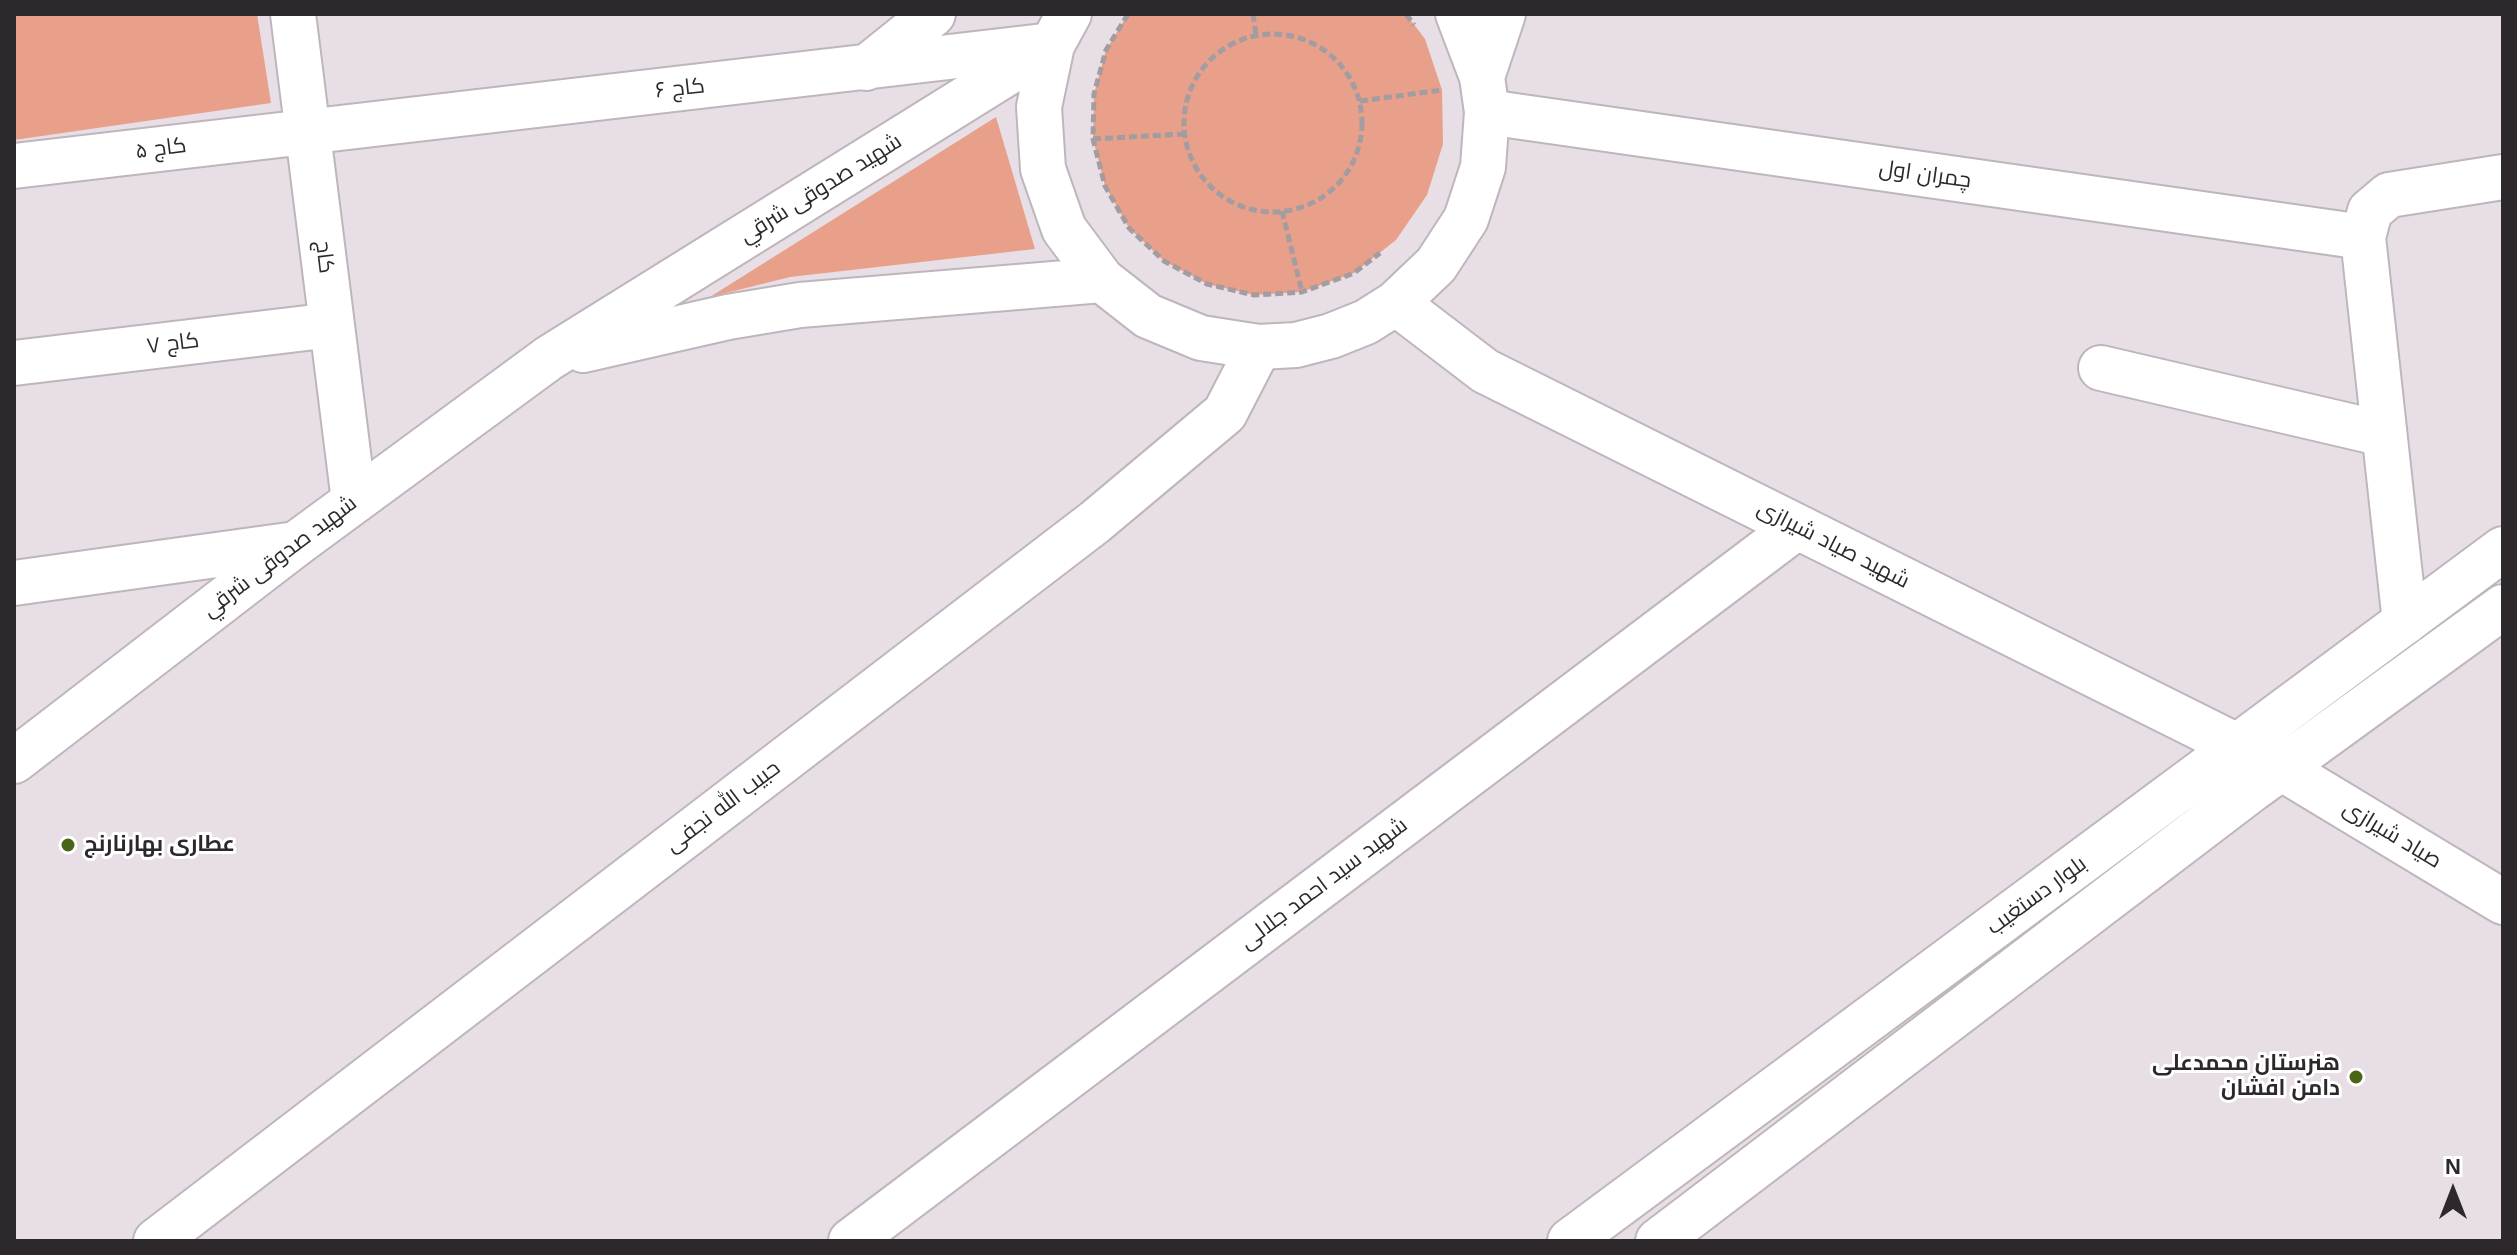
<!DOCTYPE html>
<html>
<head>
<meta charset="utf-8">
<style>
	body { margin:0 }
	#map { position:relative; width:2517px; height:1255px; overflow:hidden; background:#e8dee5; font-family:Arial,sans-serif }
	canvas { display:block }
	.frame { position:absolute; inset:0; border:16px solid #2c282b; pointer-events:none }
	.north { position:absolute; left:2413px; top:1151px; width:80px; height:80px; -webkit-text-stroke:6px #fff; paint-order:stroke; rotate:0deg; font-size:22px; font-weight:700; line-height:32px; text-align:center; color:#2c282b }
	.north::after { content:''; display:block; margin:auto; width:28px; height:36px; background:#2c282b; clip-path:polygon(50% 0,100% 100%,50% 72%,0 100%) }
</style>
</head>
<body>
<div id="map">
<canvas width="2517" height="1255"></canvas>
<div class="frame"></div>
<div class="north">N</div>
</div>
<script>
const g = document.querySelector('canvas').getContext('2d');
g.lineJoin = 'round';
function fillPath(path, color) {
  g.fillStyle = color;
  g.fill(path, 'evenodd');
}
function shape(rows) {
  const path = new Path2D();
  for (const r of rows) {
    if (r.length === 3) {
      path.moveTo(r[0] + r[2], r[1]);
      path.arc(r[0], r[1], r[2], 0, 2 * Math.PI);
      continue;
    }
    path.moveTo(r[0], r[1]);
    for (let i = 2; i < r.length; i += 2) path.lineTo(r[i], r[i + 1]);
  }
  return path;
}
function trace(path, color, width, dash) {
  g.strokeStyle = color;
  g.lineWidth = width;
  g.lineCap = dash ? 'butt' : 'round';
  g.setLineDash(dash || []);
  g.stroke(path);
}
function label(font, color, halo, rows, align = 'center') {
  g.font = font + ' Arial,Cairo,sans-serif';
  g.lineWidth = 6;
  g.setLineDash([]);
  g.textBaseline = 'middle';
  g.strokeStyle = halo;
  g.fillStyle = color;
  for (const [text, x, y, turn = 0] of rows) {
    g.save();
    g.translate(x, y);
    g.rotate((+turn || 0) * Math.PI / 180);
    g.textAlign = isNaN(turn) ? turn : align;
    if (halo) g.strokeText(text, 0, 0);
    g.fillText(text, 0, 0);
    g.restore();
  }
}
const green = shape([
	[14,14,257,14,271,103,14,140],
	[1128,14,1406,14,1425,39,1442,90,1443,144,1427,195,1396,240,1354,273,1302,292,1254,295,1207,284,1164,261,1129,228,1105,186,1093,139,1094,94,1106,50],
	[996,117,1035,249,790,277,710,297]
]);
const path = shape([
	[1128,14,1106,50,1094,94,1093,139,1105,186,1129,228,1164,261,1207,284,1254,295,1302,292,1354,273,1380,253],
	[1253,14,1256,35],
	[1406,14,1414,25],
	[1273,123,89],
	[1360,101,1442,90],
	[1093,139,1184,134],
	[1282,211,1302,292]
]);
const street = shape([
	[293,14,354,501],
	[866,68,933,14],
	[1487,112,2363,237],
	[14,166,1052,45],
	[14,363,332,325],
	[2101,368,2384,434],
	[14,583,296,544],
	[2405,622,2363,237,2370,211,2389,195,2503,177],
	[156,1241,1095,522,1225,413,1259,347],
	[851,1241,1797,527]
]);
const secondary = shape([
	[1069,14,1052,45,1039,107,1043,169,1064,229,1102,280,1148,316,1201,338,1259,347,1296,345,1331,336,1366,322,1396,303,1436,265,1466,219,1483,167,1487,112,1482,77,1458,14],
	[1482,77,1503,14],
	[1396,303,1485,371,2281,768,2503,902],
	[583,350,728,317,800,305,1102,280],
	[14,761,296,544,549,358,1052,45],
	[1570,1241,2503,549],
	[1658,1241,2251,790,2503,607]
]);
const markers = [
	[68,845,8,"#496517"],
	[2356,1077,8,"#496517"]
];
const streetNames = [
	["کاج ۶",680,89,-6],
	["کاج ۵",161,149,-7],
	["چمران اول",1925,175,8],
	["شهید صدوقی شرقي",821,189,-32],
	["کاج",324,257,83],
	["کاج ۷",173,344,-7],
	["شهید صیاد شیرازی",1833,545,27],
	["شهید صدوقی شرقي",280,557,-37],
	["حبیب الله نجفی",723,807,-37],
	["صیاد شیرازی",2392,835,31],
	["شهید سید احمد جلالی",1324,884,-37],
	["بلوار دستغیب",2037,896,-36]
];
const poiNames = [
	["عطاری بهارنارنج",84,845],
	["هنرستان محمدعلی",2340,1064,"right"],
	["دامن افشان",2340,1089,"right"]
];
fillPath(green, '#e8a08a');
trace(street, '#bfb5bc', 48);
trace(secondary, '#bfb5bc', 48);
trace(path, '#a39ca1', 5, [8, 4]);
trace(street, '#fff', 44);
trace(secondary, '#fff', 44);
for (const [x, y, r, color] of markers) {
  const dot = new Path2D();
  dot.arc(x, y, r, 0, 2 * Math.PI);
  g.fillStyle = color;
  g.fill(dot);
  trace(dot, '#fff', 3);
}
label('22px', '#2c282b', '#fff', streetNames);
label('bold 22px', '#2c282b', '#fff', poiNames, 'left');
</script>
</body>
</html>
